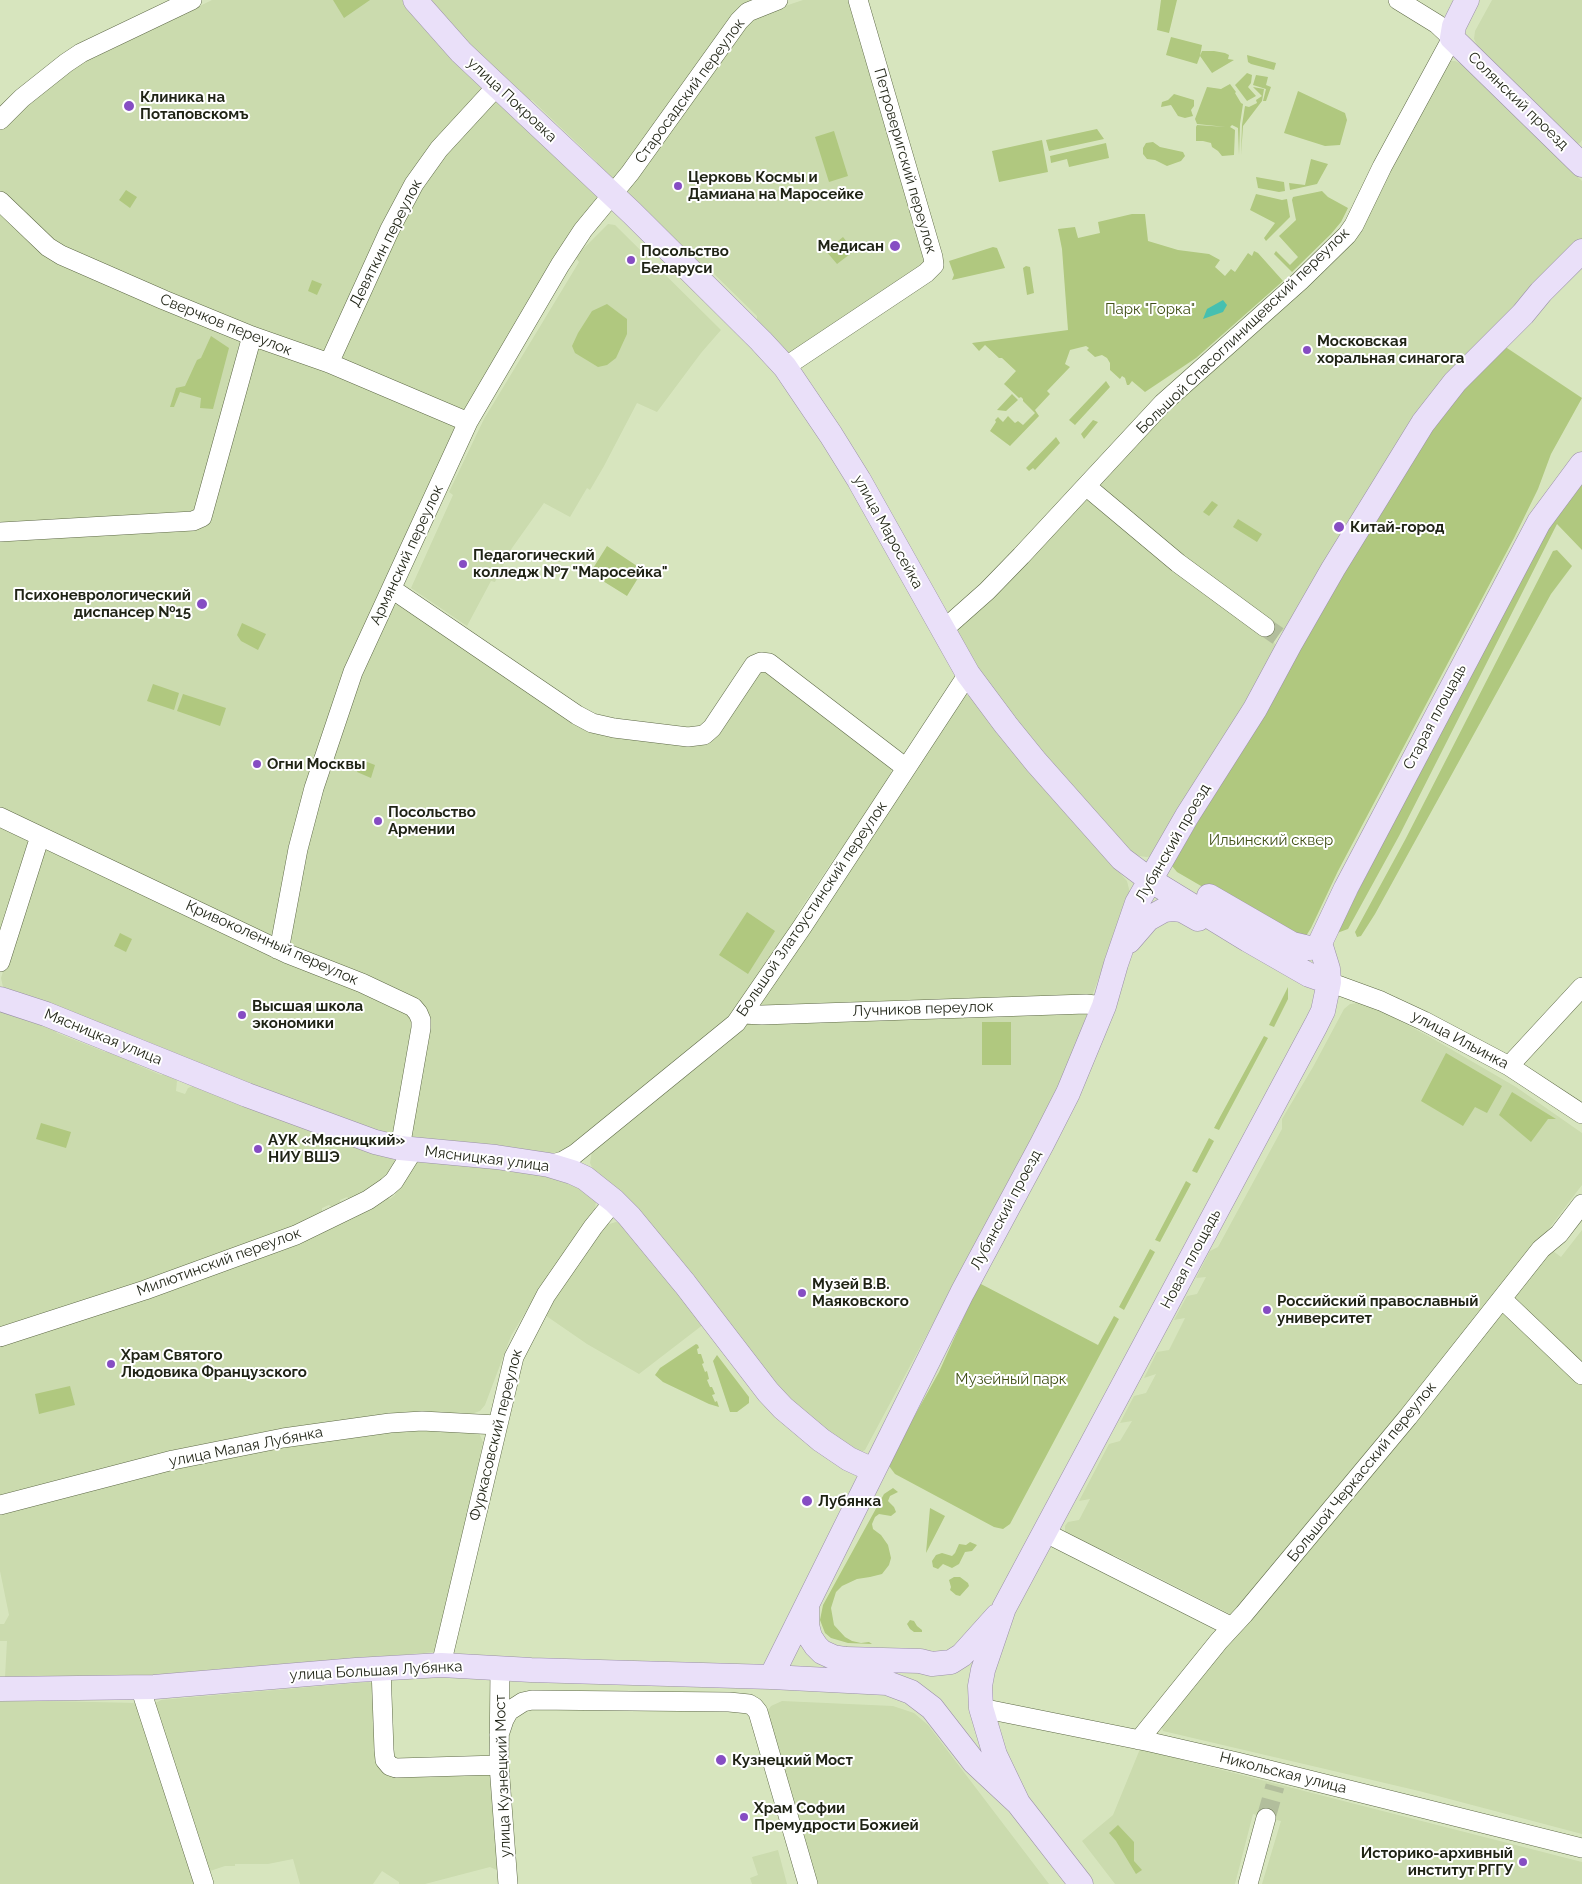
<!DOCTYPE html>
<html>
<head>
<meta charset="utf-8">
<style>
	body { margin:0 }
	canvas { display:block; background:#d7e5be }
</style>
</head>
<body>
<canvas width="1582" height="1884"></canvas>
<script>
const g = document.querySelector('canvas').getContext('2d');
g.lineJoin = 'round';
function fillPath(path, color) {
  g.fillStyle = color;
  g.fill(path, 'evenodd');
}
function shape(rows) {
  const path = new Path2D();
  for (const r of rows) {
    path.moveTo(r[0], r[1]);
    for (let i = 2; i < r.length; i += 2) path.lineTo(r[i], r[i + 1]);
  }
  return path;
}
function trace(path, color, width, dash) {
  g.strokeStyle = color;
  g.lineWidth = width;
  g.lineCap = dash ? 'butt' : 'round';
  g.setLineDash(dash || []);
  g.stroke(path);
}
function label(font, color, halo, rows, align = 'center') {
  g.font = font + ' Raleway,sans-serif';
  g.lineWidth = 4;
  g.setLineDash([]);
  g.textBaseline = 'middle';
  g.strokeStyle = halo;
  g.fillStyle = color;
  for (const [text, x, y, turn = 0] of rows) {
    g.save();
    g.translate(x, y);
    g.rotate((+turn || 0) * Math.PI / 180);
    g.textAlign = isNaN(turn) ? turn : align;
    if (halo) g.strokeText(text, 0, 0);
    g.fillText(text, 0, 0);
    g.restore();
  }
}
const built = shape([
	[212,0,402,0,481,86,482,93,451,127,328,353,265,332,166,292,60,246,42,232,0,192,0,129,18,111,62,75,86,60,96,57],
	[428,0,762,0,616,181,597,168,597,162,532,100,526,100,481,58],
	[803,0,853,0,925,263,791,356,757,322,757,316,709,269,703,269,628,194,629,188,745,24,770,11],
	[1492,0,1582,0,1582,140,1580,143,1577,144,1479,49,1474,39,1475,31],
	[1451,61,1455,61,1463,65,1582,181,1582,248,1288,630,1280,632,1192,567,1096,484,1156,419,1334,257,1448,63],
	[497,101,596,193,598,198,466,408,461,410,340,361,417,190,459,136,494,102],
	[0,211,41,250,240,341,196,512,0,524],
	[608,224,615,225,721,330,701,353,657,412,637,403,604,466,590,490,587,488,570,517,544,503,512,548,495,582,491,581,467,626,411,588,453,495,449,492,484,419,579,262,575,257],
	[259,348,324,368,452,424,456,431,387,584,273,936,270,937,0,812,0,541,193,528],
	[1086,496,1272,640,1276,645,1275,651,1190,798,1151,856,1147,857,1139,856,1132,853,1051,765,971,660,957,632,958,628],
	[399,603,572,721,687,743,754,675,765,669,891,769,891,775,842,852,835,857,797,914,798,919,788,935,783,937,756,978,734,1016,592,1133,561,1152,550,1153,411,1139,427,1025,312,960,286,942,319,793,352,695,394,606],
	[965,694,972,698,1083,832,1127,881,1130,893,1092,996,759,1006],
	[0,826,28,840,28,846,0,933],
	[42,847,406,1007,415,1020,397,1128,392,1132,384,1134,251,1085,142,1039,6,990,3,987,1,978],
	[1358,1003,1370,1005,1430,1037,1516,1087,1582,1133,1582,1185,1504,1288,1232,1615,1114,1555,1105,1555,1067,1536,1065,1532,1065,1526,1068,1522,1079,1520,1090,1499,1079,1501,1109,1444,1120,1441,1132,1421,1120,1423,1134,1396,1146,1393,1156,1374,1144,1378,1157,1352,1169,1350,1185,1318,1174,1320,1187,1296,1197,1294,1206,1277,1196,1278,1210,1251,1218,1247,1282,1129,1282,1119,1313,1067,1344,1009,1350,1004],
	[0,1010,53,1028,57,1033,105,1052,113,1051,133,1060,137,1065,161,1075,168,1074,176,1078,177,1081,176,1091,185,1094,188,1088,195,1085,388,1156,395,1161,386,1180,350,1200,347,1197,340,1200,340,1204,333,1208,329,1205,322,1208,322,1215,197,1265,0,1330],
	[1088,1012,1059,1088,865,1450,860,1453,854,1452,785,1395,606,1182,593,1169,590,1163,592,1151,679,1078,683,1078,729,1042,730,1036,745,1021],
	[416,1159,531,1171,580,1188,596,1202,595,1209,534,1298,511,1336,485,1405,480,1411,474,1413,445,1413,0,1497,0,1343,387,1197,390,1199,395,1195,395,1192],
	[616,1222,620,1223,704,1324,639,1374,587,1344,542,1313,606,1225],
	[1582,1230,1582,1366,1515,1304,1513,1293,1546,1252,1553,1251,1561,1257],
	[1502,1311,1582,1384,1582,1834,1419,1791,1163,1731,1161,1725],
	[421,1428,479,1433,483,1442,439,1647,435,1652,154,1676,5,1677,7,1641,0,1641,0,1624,4,1624,9,1615,0,1571,0,1513,170,1470,287,1445],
	[368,1682,375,1684,382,1761,492,1770,499,1871,490,1867,425,1884,399,1884,399,1882,382,1871,373,1884,300,1884,293,1859,268,1864,235,1864,235,1866,225,1866,207,1872,154,1704,161,1700],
	[0,1700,138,1703,196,1884,0,1884],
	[782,1701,893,1706,914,1713,928,1725,1049,1884,815,1884,767,1712,771,1706],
	[1140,1749,1582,1862,1582,1884,1262,1884,1281,1821,1253,1814,1235,1884,1115,1884,1082,1841,1113,1815],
	[778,1850,787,1884,752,1884,750,1878,758,1875,752,1857]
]);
const green = shape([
	[333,0,370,0,344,18],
	[1161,0,1177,0,1169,33,1157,30],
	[1171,37,1202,45,1200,56,1202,51,1214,51,1225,53,1229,55,1228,59,1234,60,1212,73,1200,56,1197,64,1166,55],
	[1247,55,1276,63,1274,70,1251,64,1248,62],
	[1247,73,1252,75,1251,83,1248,87,1256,96,1247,101,1235,85],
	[1256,75,1268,77,1266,85,1271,87,1266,101,1263,101,1266,89,1253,85],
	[1230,84,1236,92,1235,93,1241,103,1243,104,1240,124,1239,155,1238,128,1232,125,1230,127,1235,130,1234,155,1222,156,1218,151,1212,147,1211,143,1203,141,1196,141,1196,127,1197,125,1226,127,1197,124,1195,119,1207,87,1221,89],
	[1253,87,1264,89,1262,101,1243,126,1241,155,1242,125,1245,106,1249,107,1257,103,1256,100,1262,96],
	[1298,91,1345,113,1347,120,1340,145,1325,146,1284,133],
	[1174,94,1194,100,1194,106,1191,110,1193,116,1185,118,1178,116,1171,105,1161,107,1162,102,1168,100],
	[1097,129,1104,139,1049,151,1046,140],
	[834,131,848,176,829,182,815,137],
	[1042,140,1048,172,999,182,992,151],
	[1153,142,1160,147,1183,152,1185,156,1181,161,1167,166,1155,160,1147,159,1143,154,1143,148,1146,143],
	[1106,143,1109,158,1069,167,1067,159,1051,163,1050,156],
	[1311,159,1328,164,1317,184,1290,190,1289,183,1305,185],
	[1256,177,1284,182,1285,191,1279,192,1258,188],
	[126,190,137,197,130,208,119,200],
	[1322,191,1328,197,1348,208,1341,222,1331,234,1292,272,1274,254,1276,251,1290,265,1298,257,1279,236,1296,220,1292,200,1293,197],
	[1256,194,1282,200,1287,199,1290,217,1266,241,1264,238,1275,223,1250,210],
	[1132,214,1145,214,1148,241,1178,250,1209,254,1220,260,1215,267,1225,276,1231,269,1235,272,1248,253,1252,256,1254,251,1258,253,1283,281,1196,358,1145,392,1132,381,1129,385,1127,385,1125,378,1122,376,1120,379,1110,370,1110,363,1107,358,1102,355,1095,357,1087,350,1089,348,1086,346,1070,350,1065,364,1070,367,1047,391,1050,394,1035,410,1039,416,1010,446,990,431,996,422,995,420,998,417,1003,422,1008,416,1015,423,1018,421,1023,425,1035,413,1023,401,1023,399,1021,397,1019,398,1004,384,1016,371,1002,358,999,358,985,345,979,351,972,343,1068,330,1062,249,1058,229,1075,227,1078,238,1100,233,1098,222],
	[843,237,854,251,837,264,826,251],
	[993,247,997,248,1005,268,952,280,954,275,949,261],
	[1026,266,1030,267,1034,293,1027,295,1023,268],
	[312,280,322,284,317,295,308,291],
	[607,304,627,319,627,334,616,358,607,365,598,367,575,353,572,346,578,333,592,311],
	[211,336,229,348,213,409,200,408,201,398,180,392,174,407,170,407,176,388,185,386,197,360,201,358],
	[1504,346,1582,398,1551,454,1538,489,1514,538,1338,871,1311,928,1306,936,1289,937,1177,872,1172,866,1434,418],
	[1106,381,1110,387,1075,425,1069,420],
	[1012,394,1018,400,1006,411,997,410],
	[1093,420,1098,422,1084,439,1081,434],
	[1056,437,1060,443,1035,470,1033,468,1029,471,1026,468],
	[1582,472,1582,550,1557,524,1399,836,1348,929,1337,933,1508,596],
	[1212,501,1218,505,1209,516,1203,512],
	[1238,519,1262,534,1257,542,1233,527],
	[607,546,643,570,627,596,590,573],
	[1557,550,1572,566,1551,594,1375,914,1361,936,1357,937,1355,932,1405,840,1553,551],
	[242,623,266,634,258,650,241,641,237,635],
	[153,684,179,693,174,710,147,701],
	[183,694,226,708,220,726,177,711],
	[362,760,375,765,371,778,357,772],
	[747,912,775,931,748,974,719,955],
	[120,933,132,939,126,952,114,946],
	[1288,987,1288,999,1274,1027,1269,1025],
	[982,1022,1011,1022,1011,1065,982,1065],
	[1264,1036,1268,1038,1219,1130,1214,1128],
	[1446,1053,1502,1086,1487,1113,1475,1107,1463,1126,1421,1101],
	[1512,1092,1556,1119,1548,1119,1531,1142,1499,1115],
	[41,1123,71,1132,66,1148,36,1139],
	[1209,1138,1214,1141,1197,1173,1192,1171],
	[1186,1181,1191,1184,1160,1242,1155,1240],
	[1150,1249,1155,1252,1124,1310,1119,1307],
	[979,1283,1098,1345,1114,1316,1119,1319,1010,1524,1003,1529,994,1527,895,1474,889,1466,891,1458,939,1372],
	[696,1344,698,1345,699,1348,697,1349,698,1354,701,1354,704,1363,702,1364,705,1372,707,1371,709,1379,707,1380,710,1387,712,1387,715,1394,712,1395,715,1402,717,1401,719,1407,709,1404,663,1382,655,1375,660,1368],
	[717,1355,749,1397,749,1403,737,1412,730,1412,713,1361],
	[70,1386,75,1405,39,1414,35,1394],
	[893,1488,898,1492,890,1496,888,1501,894,1507,896,1512,891,1516,879,1514,875,1517,872,1524,873,1529,881,1535,888,1545,891,1558,889,1565,882,1574,870,1577,857,1579,842,1586,836,1592,831,1608,834,1625,845,1637,852,1641,861,1643,869,1642,872,1644,848,1643,831,1638,825,1633,820,1620,823,1605,884,1494],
	[930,1508,945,1516,926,1553],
	[970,1542,977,1545,972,1551,965,1552,959,1564,952,1568,943,1564,938,1569,933,1567,932,1561,936,1555,942,1553,952,1556,955,1553,959,1544,966,1545],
	[954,1577,960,1577,968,1583,969,1586,960,1596,956,1595,950,1590,951,1587,949,1580],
	[910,1620,914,1621,917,1626,922,1630,922,1632,914,1632,910,1629,907,1624],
	[1118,1825,1134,1842,1134,1861,1142,1870,1136,1874,1116,1841,1109,1833]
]);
const water = shape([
	[1223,300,1227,305,1223,312,1203,319,1207,309]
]);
const minorTunnel = shape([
	[1265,627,1278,636],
	[1266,1818,1275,1786]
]);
const minor = shape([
	[0,120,22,98,66,63,81,53,192,0],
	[0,201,48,247,61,255,164,300,252,336,329,363,468,422],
	[329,363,390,229,414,184,439,149,497,86],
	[785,367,926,273,934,265,933,257,858,0],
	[1086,486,1178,563,1265,627],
	[0,532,193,521,202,517,252,336],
	[392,589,577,715,592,723,614,728,688,737,704,735,712,728,754,665,761,662,769,663,906,768],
	[943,630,987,591,1021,556,1163,403,1300,281,1347,235,1354,225,1382,167,1452,38,1437,24,1398,0],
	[0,817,288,954,362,983,413,1007,418,1013,421,1020,421,1028,400,1148],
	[277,949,281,940,298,849,314,788,353,672,468,422,560,265,583,230,630,173,739,21,748,12,778,0],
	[0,962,40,836],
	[1329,982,1381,1001,1424,1021,1509,1066,1582,1114],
	[743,1014,762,1015,1086,1004,1104,1006],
	[1509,1066,1582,987],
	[549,1165,563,1161,575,1154,736,1023,802,927,968,674],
	[1502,1299,1582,1375],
	[0,1337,145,1290,296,1235,368,1200,387,1187,394,1181,414,1149],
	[0,1505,173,1460,283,1438,390,1423,422,1421,497,1425],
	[1044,1532,1232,1627],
	[441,1665,514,1357,546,1295,593,1227,614,1201],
	[381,1668,384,1750,385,1760,390,1766,396,1768,499,1765],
	[500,1668,499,1765,508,1884],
	[140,1687,204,1884],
	[981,1708,1150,1742,1237,1762,1582,1848],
	[499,1735,504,1720,509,1711,523,1702,532,1700,729,1702,749,1704,754,1707,758,1712,808,1884],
	[1139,1740,1219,1641,1244,1614,1408,1417,1541,1249,1559,1234,1582,1204],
	[1248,1884,1266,1818]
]);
const major = shape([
	[415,0,461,52,632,213,761,341,785,367,831,435,859,480,968,674,1006,725,1036,762,1122,859,1150,880,1248,940,1309,975,1329,982],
	[1467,0,1454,26,1452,38,1582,165],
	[1209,896,1292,944,1309,948,1316,947,1320,943],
	[1129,941,1148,919,1164,910,1173,909,1182,910,1198,919],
	[0,999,46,1014,247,1095,375,1142,400,1148,496,1157,549,1165,572,1172,585,1178,614,1201,629,1216,685,1284,768,1392,783,1408,821,1440,849,1459,873,1470],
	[807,1605,807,1625,810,1637,816,1646,822,1652,833,1657,846,1659,920,1661,932,1664,951,1662,962,1655,997,1616],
	[771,1677,962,1293,1042,1144,1068,1093,1104,1006,1116,964,1137,903,1187,816,1255,709,1290,644,1333,569,1423,423,1455,382,1523,314,1541,292,1582,251],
	[0,1689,154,1687,356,1670,441,1665,531,1670,771,1677,887,1683,911,1692,932,1708,974,1762,1018,1803,1081,1884],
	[1018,1803,995,1755,981,1708,980,1686,983,1670,1004,1608,1316,1025,1323,1011,1329,982,1328,969,1320,943,1346,888,1539,522,1582,464]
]);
const markers = [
	[129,106,6,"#864dc3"],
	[678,186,5,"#864dc3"],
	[895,246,6,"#864dc3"],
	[631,260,5,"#864dc3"],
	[1307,350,5,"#864dc3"],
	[1339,527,6,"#864dc3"],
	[463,564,5,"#864dc3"],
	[202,604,6,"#864dc3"],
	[257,764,5,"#864dc3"],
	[378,821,5,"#864dc3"],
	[242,1015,5,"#864dc3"],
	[258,1149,5,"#864dc3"],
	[802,1293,5,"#864dc3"],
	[1267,1310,5,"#864dc3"],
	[111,1364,5,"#864dc3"],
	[807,1501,6,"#864dc3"],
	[721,1760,6,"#864dc3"],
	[744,1817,5,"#864dc3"],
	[1523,1862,5,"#864dc3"]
];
const streetNames = [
	["Старосадский переулок",690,91,-54],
	["улица Покровка",512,100,43],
	["Солянский проезд",1518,101,44],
	["Петроверигский переулок",905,161,74],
	["Девяткин переулок",386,243,-63],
	["Сверчков переулок",226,325,22],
	["Большой Спасоглинищевский переулок",1243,331,-44],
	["улица Маросейка",888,532,61],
	["Армянский переулок",407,555,-65],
	["Старая площадь",1435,717,-62],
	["Лубянский проезд",1173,843,-60],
	["Большой Златоустинский переулок",812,909,-56],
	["Кривоколенный переулок",272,943,24],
	["Лучников переулок",923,1009,-2],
	["Мясницкая улица",103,1037,22],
	["улица Ильинка",1460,1040,28],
	["Мясницкая улица",487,1159,7],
	["Лубянский проезд",1006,1210,-62],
	["Новая площадь",1191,1259,-62],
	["Милютинский переулок",219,1262,-20],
	["Фуркасовский переулок",496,1435,-76],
	["улица Малая Лубянка",246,1447,-11],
	["Большой Черкасский переулок",1362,1472,-51],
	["улица Большая Лубянка",376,1671,-3],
	["Никольская улица",1283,1773,14],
	["улица Кузнецкий Мост",503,1776,-92]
];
const poiNames = [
	["Клиника на",140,97],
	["Потаповскомъ",140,114],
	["Церковь Космы и",688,177],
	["Дамиана на Маросейке",688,194],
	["Медисан",884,246,"right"],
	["Посольство",641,251],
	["Беларуси",641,268],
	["Московская",1317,341],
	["хоральная синагога",1317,358],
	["Китай-город",1350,527],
	["Педагогический",473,555],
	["колледж №7 \"Маросейка\"",473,572],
	["Психоневрологический",191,595,"right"],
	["диспансер №15",191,612,"right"],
	["Огни Москвы",267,764],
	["Посольство",388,812],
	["Армении",388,829],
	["Высшая школа",252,1006],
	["экономики",252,1023],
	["АУК «Мясницкий»",268,1140],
	["НИУ ВШЭ",268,1157],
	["Музей В.В.",812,1284],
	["Маяковского",812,1301],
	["Российский православный",1277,1301],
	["университет",1277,1318],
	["Храм Святого",121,1355],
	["Людовика Французского",121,1372],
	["Лубянка",818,1501],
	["Кузнецкий Мост",732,1760],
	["Храм Софии",754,1808],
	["Премудрости Божией",754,1825],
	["Историко-архивный",1513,1853,"right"],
	["институт РГГУ",1513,1870,"right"]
];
const parkNames = [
	["Парк \"Горка\"",1150,309],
	["Ильинский сквер",1271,840],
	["Музейный парк",1011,1379]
];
fillPath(built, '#cbdbae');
fillPath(green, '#b0c87f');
fillPath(water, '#46c0b0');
trace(minorTunnel, '#b2be9c', 19, [19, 9]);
trace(minor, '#5e6947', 20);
trace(major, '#9a90a7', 25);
trace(minor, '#fff', 19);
trace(major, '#eae0f9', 24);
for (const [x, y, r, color] of markers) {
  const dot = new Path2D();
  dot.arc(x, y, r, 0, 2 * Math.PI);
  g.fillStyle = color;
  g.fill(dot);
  trace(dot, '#fff', 2);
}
label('15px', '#1f2315', '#fff', streetNames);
label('bold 15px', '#1f2315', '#fff', poiNames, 'left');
label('15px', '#415117', '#fff', parkNames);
</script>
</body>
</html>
